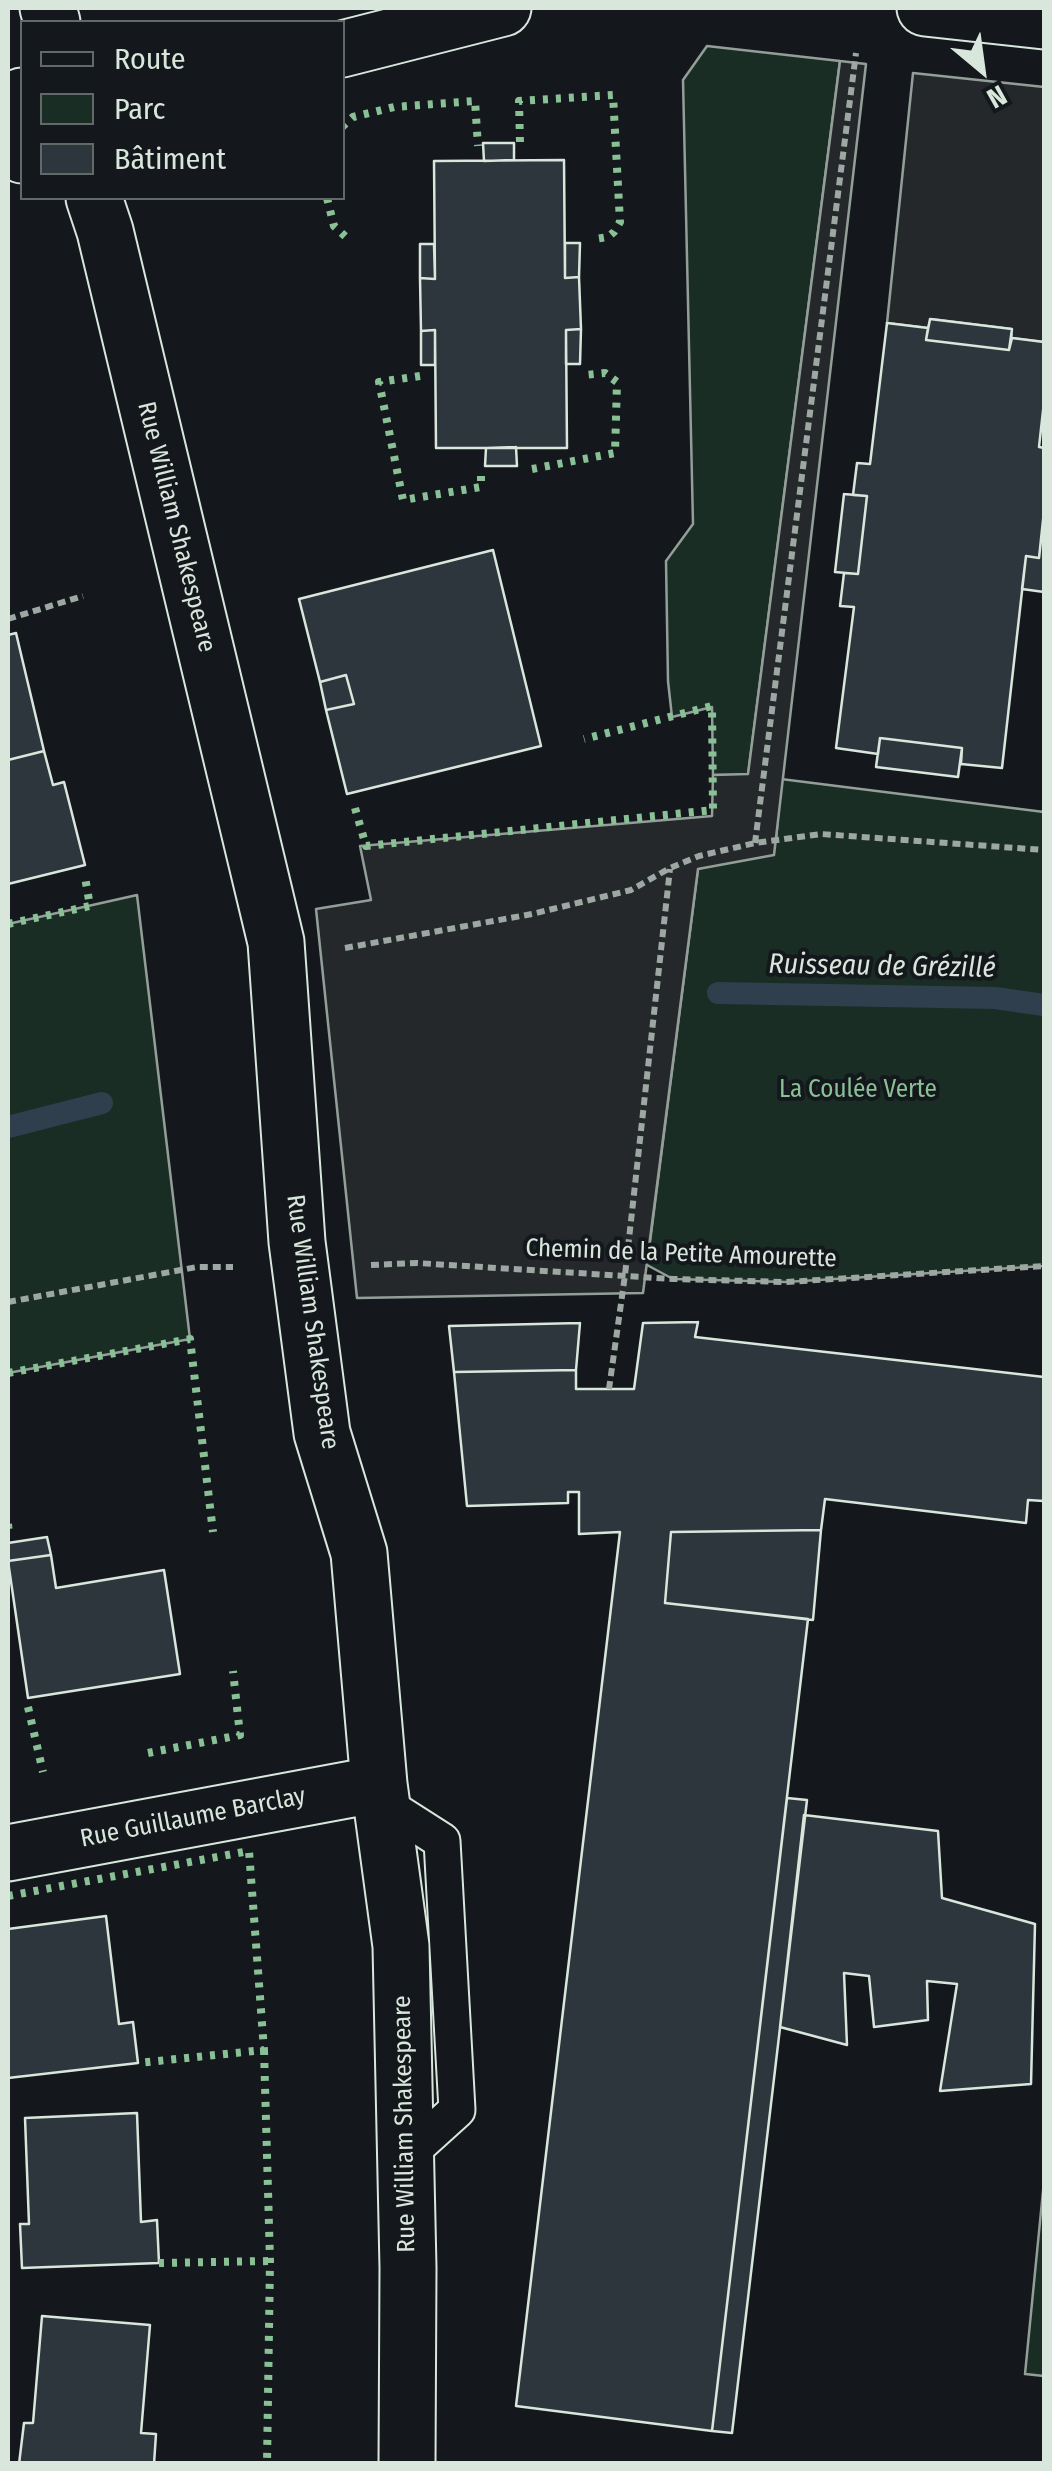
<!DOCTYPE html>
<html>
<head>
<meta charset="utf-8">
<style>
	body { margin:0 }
	#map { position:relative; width:1052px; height:2471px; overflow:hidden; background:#14181c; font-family:"Fira Sans Condensed",sans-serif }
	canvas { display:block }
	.frame { position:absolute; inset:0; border:10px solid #d8e6dc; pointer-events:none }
	.legend { position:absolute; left:20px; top:20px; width:325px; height:180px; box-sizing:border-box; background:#14181c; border:2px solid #626a69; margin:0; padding:12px 18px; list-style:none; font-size:30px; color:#d8e6dc }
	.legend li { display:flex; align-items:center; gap:20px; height:50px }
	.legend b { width:50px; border:2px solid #626a69 }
	.north { position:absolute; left:932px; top:20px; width:100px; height:100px; -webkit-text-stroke:8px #14181c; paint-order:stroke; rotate:151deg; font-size:28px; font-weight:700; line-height:40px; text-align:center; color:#d8e6dc }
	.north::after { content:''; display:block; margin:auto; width:35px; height:45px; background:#d8e6dc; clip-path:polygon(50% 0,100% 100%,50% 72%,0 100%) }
</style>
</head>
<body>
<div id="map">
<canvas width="1052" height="2471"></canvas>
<div class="frame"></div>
<ul class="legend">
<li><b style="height:12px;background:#14181c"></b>Route</li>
<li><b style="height:28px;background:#1a2d24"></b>Parc</li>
<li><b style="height:28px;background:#2c363c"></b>Bâtiment</li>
</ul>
<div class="north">N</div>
</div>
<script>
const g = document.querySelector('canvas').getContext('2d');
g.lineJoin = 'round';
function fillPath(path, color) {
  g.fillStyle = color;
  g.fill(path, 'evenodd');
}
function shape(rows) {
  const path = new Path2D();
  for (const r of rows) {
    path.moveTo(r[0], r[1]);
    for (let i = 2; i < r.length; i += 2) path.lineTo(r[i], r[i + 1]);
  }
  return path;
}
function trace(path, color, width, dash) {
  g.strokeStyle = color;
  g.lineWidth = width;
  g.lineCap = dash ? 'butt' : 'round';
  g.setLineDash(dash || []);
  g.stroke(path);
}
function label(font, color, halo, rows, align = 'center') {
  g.font = font + ' "Fira Sans Condensed",sans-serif';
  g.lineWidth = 8;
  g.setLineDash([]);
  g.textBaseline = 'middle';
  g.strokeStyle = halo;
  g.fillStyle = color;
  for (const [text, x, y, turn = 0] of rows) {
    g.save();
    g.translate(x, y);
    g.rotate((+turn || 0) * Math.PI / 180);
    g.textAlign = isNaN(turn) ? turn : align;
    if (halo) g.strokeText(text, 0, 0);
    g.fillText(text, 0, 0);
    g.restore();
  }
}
const green = shape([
	[707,46,840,61,748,775,713,775,712,707,672,717,668,681,666,561,693,524,683,80,707,46],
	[781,779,1044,812,1044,1266,786,1282,673,1279,647,1265,698,869,776,841,781,779],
	[137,895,190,1339,8,1373,8,924,137,895],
	[1044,2181,1044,2376,1025,2374,1044,2181]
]);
const parking = shape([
	[840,61,866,64,774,855,698,869,643,1293,357,1298,316,909,371,900,360,846,712,816,713,775,748,774,840,61],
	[913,73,1044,87,1044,342,1012,338,1011,329,931,319,928,328,887,323,913,73]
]);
const stream = shape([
	[718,993,995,998,1044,1005],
	[8,1127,102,1103]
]);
const building = shape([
	[483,143,514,143,514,160,484,161,483,143],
	[564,160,565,278,579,277,581,329,566,330,567,448,436,448,435,330,421,331,420,278,435,279,434,161,564,160],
	[565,243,580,243,579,277,565,278,565,243],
	[420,244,434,244,435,279,420,278,420,244],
	[930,319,1012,329,1009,350,926,340,930,319],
	[887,323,928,328,926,340,1009,350,1012,338,1044,342,1044,402,1039,447,1044,448,1044,511,1039,558,1026,556,1002,768,961,764,962,748,880,738,878,754,836,748,854,607,840,606,844,573,858,574,867,496,853,495,857,463,870,464,887,323],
	[581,329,580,364,566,364,566,330,581,329],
	[435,330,435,365,421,365,421,331,435,330],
	[516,447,517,466,485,466,486,448,516,447],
	[844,494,867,496,858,574,835,572,844,494],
	[1042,531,1044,531,1044,592,1022,589,1026,556,1039,558,1042,531],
	[493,550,541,746,347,794,326,710,354,704,346,675,320,682,299,599,493,550],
	[16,633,44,751,8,760,8,635,16,633],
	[346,675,354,704,326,710,320,682,346,675],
	[880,738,962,748,958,777,876,767,880,738],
	[44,751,53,785,64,782,85,865,8,884,8,760,44,751],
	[698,1322,695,1337,1044,1377,1044,1501,1028,1500,1026,1523,825,1499,821,1530,671,1532,665,1603,808,1619,712,2431,516,2406,620,1532,579,1534,579,1492,568,1492,568,1503,467,1506,454,1372,576,1370,576,1389,634,1389,643,1323,698,1322],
	[580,1323,576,1370,454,1372,449,1326,580,1323],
	[821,1530,813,1620,665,1603,671,1532,821,1530],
	[47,1537,51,1555,8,1561,8,1543,47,1537],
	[51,1555,56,1588,164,1570,180,1674,28,1698,8,1561,51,1555],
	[787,1798,807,1800,732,2433,712,2431,787,1798],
	[804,1815,938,1831,942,1898,1035,1924,1031,2084,940,2091,957,1984,927,1981,928,2020,874,2027,869,1976,844,1973,847,2045,780,2027,804,1815],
	[106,1916,119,2024,133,2022,138,2063,8,2078,8,1929,106,1916],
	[137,2113,141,2222,157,2220,159,2263,22,2268,20,2224,29,2224,25,2118,137,2113],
	[42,2316,150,2325,141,2433,156,2434,154,2464,19,2464,24,2423,33,2423,42,2316]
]);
const path = shape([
	[8,619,83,596],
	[755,843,856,53],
	[345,948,532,914,631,890,670,868,699,856,755,843,821,834,1044,850],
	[371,1265,417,1263,673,1279,786,1282,1044,1266],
	[8,1302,197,1267,233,1267],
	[609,1389,625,1275,670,869]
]);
const lane = shape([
	[381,1802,442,1841,457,2110,405,2157]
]);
const street = shape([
	[48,8,52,22],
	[925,8,1044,21],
	[342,49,503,8],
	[22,96,14,118,14,137,22,155],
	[94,198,105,231,276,942,297,1242,322,1433,359,1553,379,1784,401,1946,408,2268,407,2464],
	[8,1853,379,1784]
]);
const hedge = shape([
	[342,127,353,117,394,107,475,101,478,146],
	[520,142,519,101,613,95,620,222,614,232,608,237,595,239],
	[327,198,334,226,347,238],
	[420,376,379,382,403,500,481,487,481,470],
	[532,469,615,453,617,382,605,373,585,375],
	[355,808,366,846,713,810,712,706,584,739],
	[8,924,90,906,85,877],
	[8,1373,190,1339,213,1532],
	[8,1524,9,1533],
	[28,1707,43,1772],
	[148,1753,240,1735,233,1671],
	[8,1896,249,1851,264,2050,138,2063],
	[264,2050,270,2261,267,2464],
	[159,2263,270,2261]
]);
const streetNames = [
	["Rue William Shakespeare",176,527,76],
	["Chemin de la Petite Amourette",681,1254,2],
	["Rue William Shakespeare",312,1322,82],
	["Rue Guillaume Barclay",193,1818,-11],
	["Rue William Shakespeare",405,2124,-91]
];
const parkNames = [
	["La Coulée Verte",858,1090]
];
const waterNames = [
	["Ruisseau de Grézillé",882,967,1]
];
fillPath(green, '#1a2d24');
trace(green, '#939e99', 2.5);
fillPath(parking, '#24282b');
trace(parking, '#939e99', 2.5);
trace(stream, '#2f3f4d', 22);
fillPath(building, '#2c363c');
trace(building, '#d8e6dc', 2.5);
trace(lane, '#d8e6dc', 39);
trace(street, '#d8e6dc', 59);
trace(path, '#9da8a2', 6, [8, 5]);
trace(lane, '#14181c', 35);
trace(street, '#14181c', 55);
trace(hedge, '#8ac095', 8, [5, 8]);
label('25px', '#d8e6dc', '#14181c', streetNames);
label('25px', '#8ac095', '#14181c', parkNames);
label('italic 28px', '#d8e6dc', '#14181c', waterNames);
</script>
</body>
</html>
